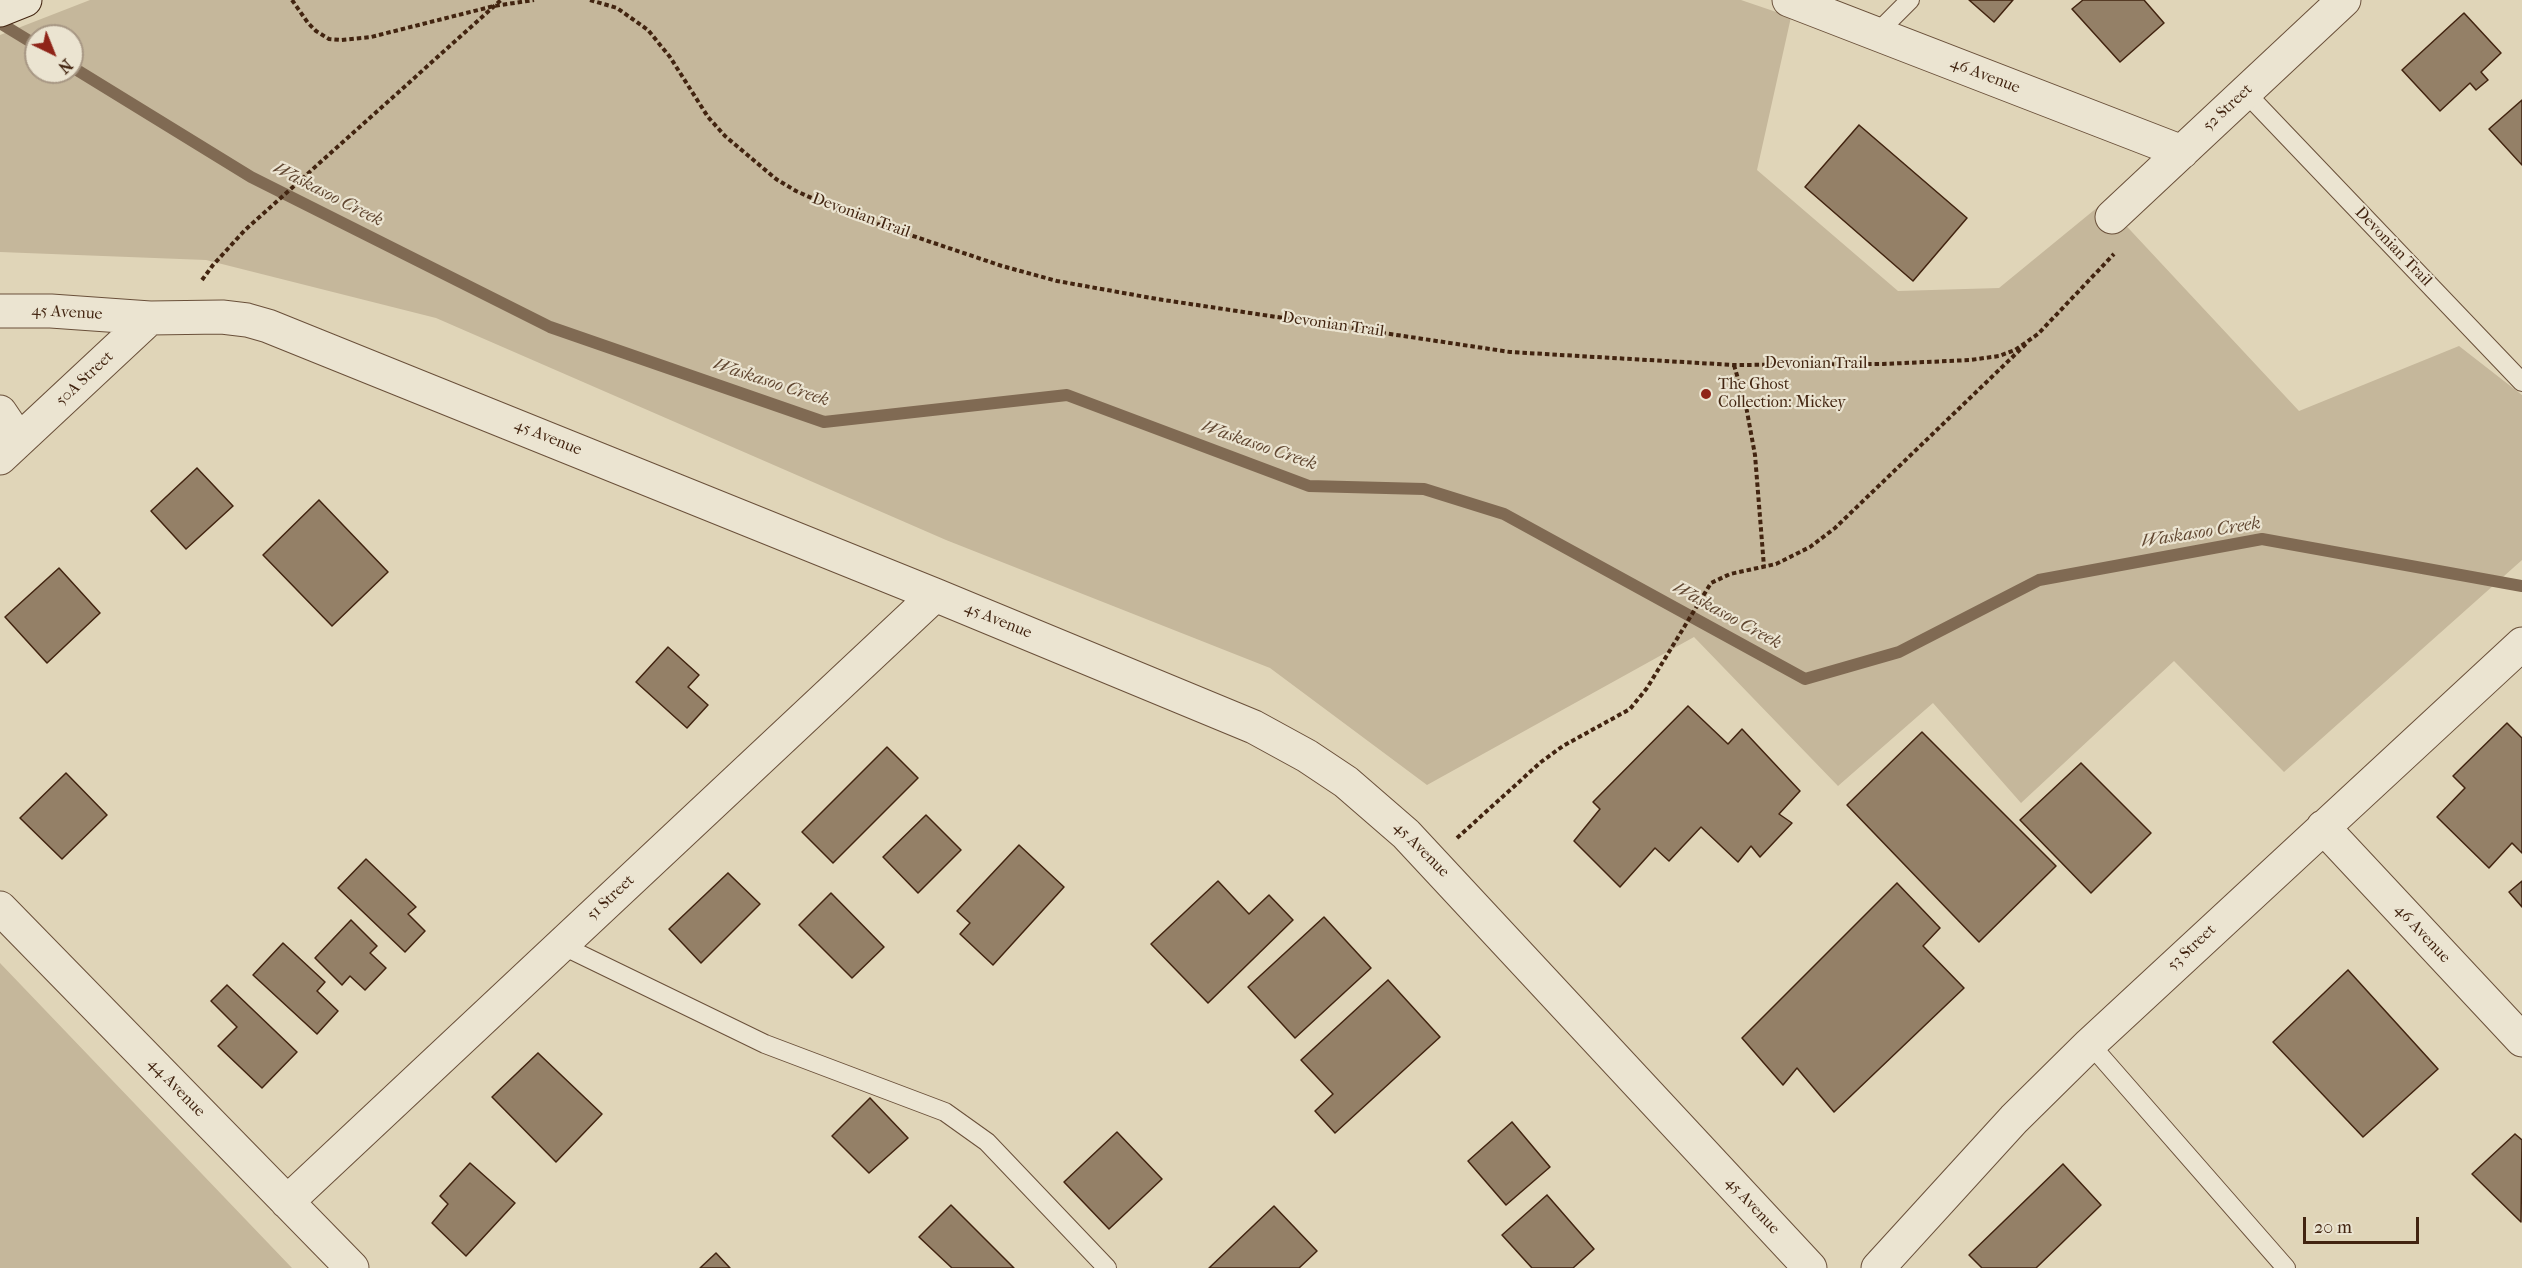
<!DOCTYPE html>
<html>
<head>
<meta charset="utf-8">
<style>
	body { margin:0 }
	#map { position:relative; width:2522px; height:1268px; overflow:hidden; background:#e0d5b8; font-family:"IM FELL French Canon",serif }
	canvas { display:block }
	.north { position:absolute; left:24px; top:24px; width:60px; height:60px; box-sizing:border-box; background:#ebe4d1; border:2px solid #a79784; border-radius:50%; rotate:137deg; font-size:16px; font-weight:700; line-height:24px; text-align:center; color:#422410 }
	.north::after { content:''; display:block; margin:auto; width:21px; height:27px; background:#8f2418; clip-path:polygon(50% 0,100% 100%,50% 72%,0 100%) }
	.scale { position:absolute; left:2303px; top:1217px; width:116px; height:27px; box-sizing:border-box; border:3px solid #422410; border-top:0; padding-left:8px; font-size:18px; line-height:21px; white-space:nowrap; color:#422410; -webkit-text-stroke:4px #ebe4d1; paint-order:stroke }
</style>
</head>
<body>
<div id="map">
<canvas width="2522" height="1268"></canvas>
<div class="north">N</div>
<div class="scale">20 m</div>
</div>
<script>
const g = document.querySelector('canvas').getContext('2d');
g.lineJoin = 'round';
function fillPath(path, color) {
  g.fillStyle = color;
  g.fill(path, 'evenodd');
}
function shape(rows) {
  const path = new Path2D();
  for (const r of rows) {
    path.moveTo(r[0], r[1]);
    for (let i = 2; i < r.length; i += 2) path.lineTo(r[i], r[i + 1]);
  }
  return path;
}
function trace(path, color, width, dash) {
  g.strokeStyle = color;
  g.lineWidth = width;
  g.lineCap = dash ? 'butt' : 'round';
  g.setLineDash(dash || []);
  g.stroke(path);
}
function label(font, color, halo, rows, align = 'center') {
  g.font = font + ' "IM FELL French Canon",serif';
  g.lineWidth = 4.5;
  g.setLineDash([]);
  g.textBaseline = 'middle';
  g.strokeStyle = halo;
  g.fillStyle = color;
  for (const [text, x, y, turn = 0] of rows) {
    g.save();
    g.translate(x, y);
    g.rotate((+turn || 0) * Math.PI / 180);
    g.textAlign = isNaN(turn) ? turn : align;
    if (halo) g.strokeText(text, 0, 0);
    g.fillText(text, 0, 0);
    g.restore();
  }
}
const green = shape([
	[90,0,1741,0,1791,17,1757,170,1898,291,1999,288,2104,202,2299,411,2459,346,2522,395,2522,560,2284,772,2174,661,2021,803,1933,703,1838,786,1694,637,1427,785,1270,668,946,540,436,318,206,260,0,252,0,35],
	[36,36,72,36,72,72,36,72],
	[0,963,292,1268,0,1268]
]);
const stream = shape([
	[0,23,36,45],
	[72,67,251,177,550,327,824,422,1067,395,1309,486,1424,489,1504,514,1805,679,1899,652,2039,580,2262,539,2522,586]
]);
const building = shape([
	[1969,0,2013,0,1994,22,1969,0],
	[2083,0,2144,0,2164,23,2120,62,2072,9,2083,0],
	[2464,13,2501,53,2481,72,2488,80,2476,90,2470,83,2440,111,2402,70,2464,13],
	[2522,100,2522,165,2489,129,2522,100],
	[1859,125,1967,218,1913,281,1805,187,1859,125],
	[197,468,233,506,186,549,151,511,197,468],
	[319,500,388,572,332,626,263,555,319,500],
	[59,568,100,613,47,663,5,617,59,568],
	[668,647,699,675,688,687,708,705,687,728,636,682,668,647],
	[1688,706,1728,744,1742,729,1800,791,1779,814,1792,823,1760,857,1751,846,1738,862,1701,827,1669,861,1655,848,1620,887,1574,841,1600,809,1593,802,1688,706],
	[2507,723,2522,738,2522,853,2512,843,2489,868,2437,817,2465,788,2453,776,2507,723],
	[1922,732,2056,866,1979,942,1847,805,1922,732],
	[887,747,918,778,833,863,802,832,887,747],
	[2081,763,2151,833,2091,893,2020,820,2081,763],
	[66,773,107,815,62,859,20,818,66,773],
	[926,815,961,850,918,893,883,857,926,815],
	[1019,845,1064,887,993,965,960,934,970,923,957,911,1019,845],
	[366,859,416,907,408,914,425,931,405,952,338,888,366,859],
	[728,873,760,904,701,963,669,929,728,873],
	[1218,881,1249,914,1269,895,1293,920,1208,1003,1151,944,1218,881],
	[2522,881,2522,907,2509,892,2522,881],
	[1897,883,1940,928,1923,946,1964,988,1834,1112,1797,1068,1783,1085,1742,1038,1897,883],
	[831,893,884,947,852,978,799,925,831,893],
	[1324,917,1371,968,1295,1038,1248,987,1324,917],
	[351,920,377,946,370,953,386,968,365,990,350,976,342,985,315,958,351,920],
	[283,943,325,982,317,991,338,1011,317,1034,253,975,283,943],
	[2348,970,2438,1069,2363,1137,2273,1042,2348,970],
	[1388,980,1440,1037,1335,1133,1315,1111,1333,1094,1301,1060,1388,980],
	[227,985,297,1052,262,1088,218,1046,237,1027,211,1001,227,985],
	[538,1053,602,1114,556,1162,492,1097,538,1053],
	[870,1098,908,1138,869,1173,832,1136,870,1098],
	[1512,1122,1550,1167,1506,1205,1468,1161,1512,1122],
	[1117,1132,1162,1179,1109,1229,1064,1182,1117,1132],
	[2515,1134,2522,1140,2521,1222,2472,1174,2515,1134],
	[470,1163,515,1203,466,1256,432,1223,448,1204,440,1196,470,1163],
	[2063,1164,2101,1205,2036,1268,1982,1268,1969,1255,2063,1164],
	[1547,1195,1594,1249,1573,1268,1532,1268,1502,1235,1547,1195],
	[951,1205,1014,1268,952,1268,919,1237,951,1205],
	[1274,1206,1317,1251,1299,1268,1209,1268,1274,1206],
	[716,1253,730,1268,700,1268,716,1253]
]);
const path = shape([
	[292,0,308,23,316,31,329,39,341,40,371,37,494,6,534,0],
	[590,0,617,8,648,30,670,57,708,117,725,136,776,179,796,191,845,213,1002,266,1057,281,1157,299,1510,352,1734,365,1883,364,1970,360,1999,356,2015,350,2038,334,2114,254],
	[202,280,213,265,245,230,501,0],
	[1734,365,1746,406,1755,455,1764,567],
	[1457,838,1541,762,1563,746,1630,709,1647,688,1711,583,1730,574,1776,564,1810,547,1835,528,2026,344]
]);
const lane = shape([
	[1876,34,1910,0],
	[2245,92,2522,382],
	[561,945,765,1044,945,1112,987,1142,1107,1268],
	[2090,1044,2286,1268]
]);
const street = shape([
	[1789,0,2182,152],
	[2112,217,2344,0],
	[0,311,51,311,150,318,222,317,247,320,268,326,935,595,1254,727,1307,756,1346,782,1406,834,1810,1268],
	[0,412,19,440],
	[0,458,150,318],
	[2323,827,2522,1040],
	[0,908,352,1268],
	[287,1202,935,595],
	[1878,1268,2014,1119,2090,1044,2522,644]
]);
const secondary = shape([
	[0,10,25,0]
]);
const markers = [
	[1706,394,6,"#8f2418"]
];
const streetNames = [
	["46 Avenue",1985,76,21],
	["52 Street",2228,108,-43],
	["Devonian Trail",861,216,20],
	["Devonian Trail",2393,247,46],
	["45 Avenue",67,313,3],
	["Devonian Trail",1333,325,8],
	["Devonian Trail",1816,364],
	["50A Street",85,379,-43],
	["45 Avenue",548,438,22],
	["45 Avenue",998,621,22],
	["45 Avenue",1421,850,45],
	["51 Street",611,898,-43],
	["46 Avenue",2422,934,47],
	["53 Street",2192,948,-43],
	["44 Avenue",176,1088,46],
	["45 Avenue",1752,1206,47]
];
const poiNames = [
	["The Ghost",1718,385],
	["Collection: Mickey",1718,403]
];
const waterNames = [
	["Waskasoo Creek",328,195,27],
	["Waskasoo Creek",771,383,18],
	["Waskasoo Creek",1259,446,19],
	["Waskasoo Creek",2201,533,-9],
	["Waskasoo Creek",1727,616,29]
];
fillPath(green, '#c5b79b');
trace(stream, '#806a53', 12);
fillPath(building, '#948067');
trace(building, '#422410', 1.5);
trace(lane, '#6a503a', 20);
trace(street, '#6a503a', 35);
trace(secondary, '#422410', 35);
trace(path, '#422410', 4, [4.5, 3]);
trace(lane, '#ebe4d1', 18);
trace(street, '#ebe4d1', 33);
trace(secondary, '#ebe4d1', 33);
for (const [x, y, r, color] of markers) {
  const dot = new Path2D();
  dot.arc(x, y, r, 0, 2 * Math.PI);
  g.fillStyle = color;
  g.fill(dot);
  trace(dot, '#ebe4d1', 2);
}
label('16px', '#422410', '#ebe4d1', streetNames);
label('16px', '#422410', '#ebe4d1', poiNames, 'left');
label('italic 18px', '#614731', '#ebe4d1', waterNames);
</script>
</body>
</html>
